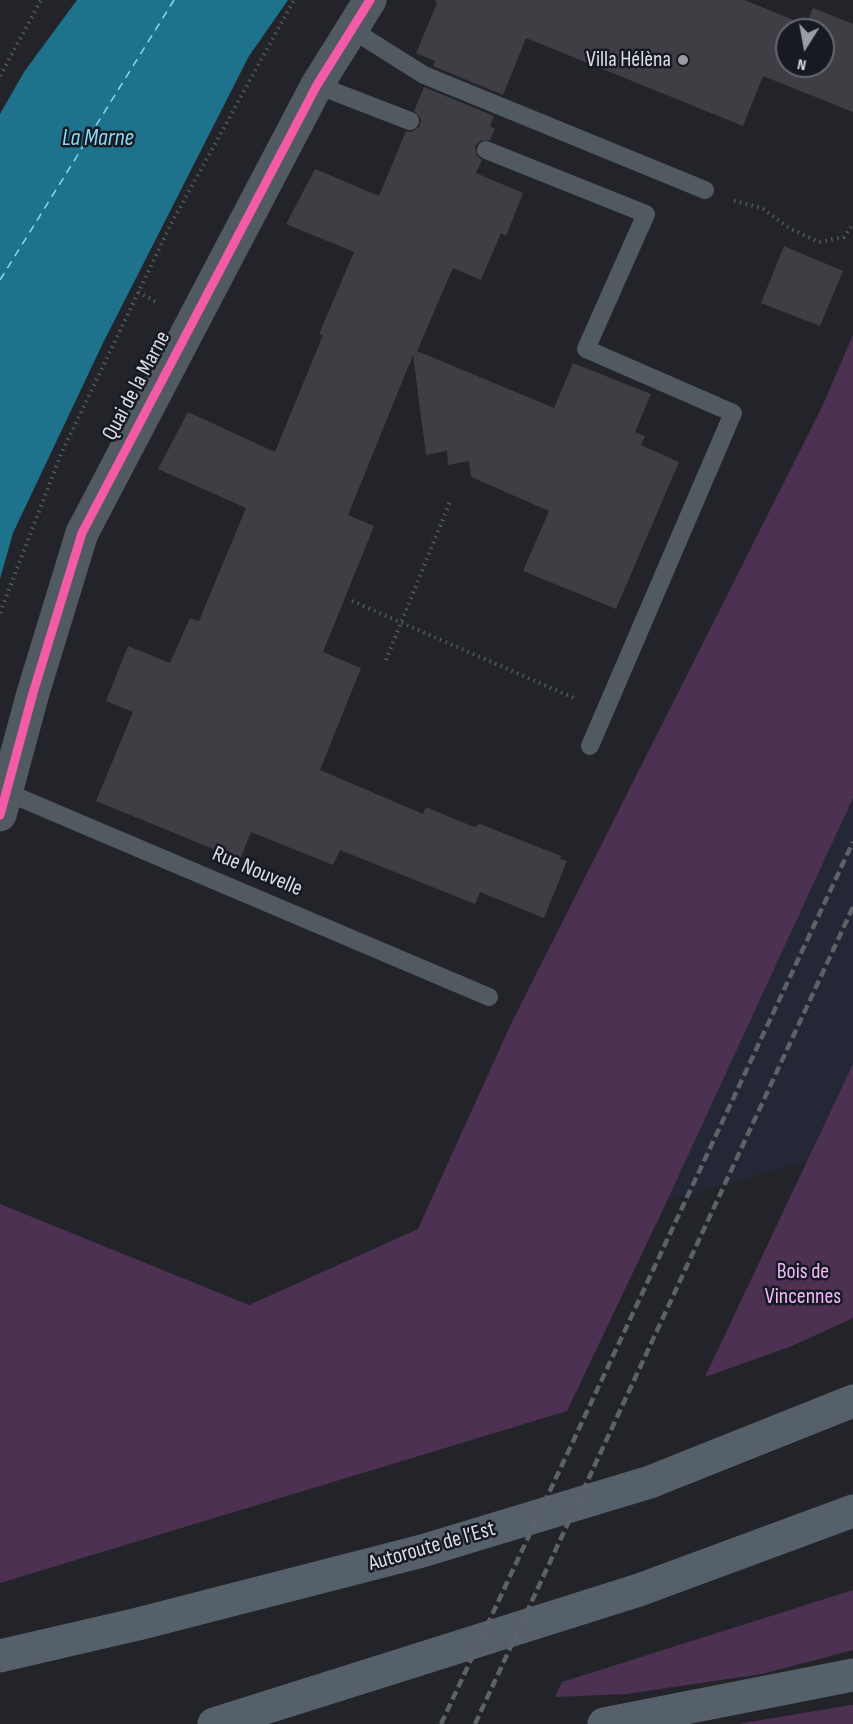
<!DOCTYPE html>
<html>
<head>
<meta charset="utf-8">
<style>
	body { margin:0 }
	#map { position:relative; width:853px; height:1724px; overflow:hidden; background:#232429; font-family:"Sofia Sans Condensed",sans-serif }
	canvas { display:block }
	.north { position:absolute; left:775px; top:18px; width:60px; height:60px; box-sizing:border-box; background:#171a22; border:2px solid #666870; border-radius:50%; rotate:191deg; font-size:16px; font-weight:700; line-height:24px; text-align:center; color:#dcdee5 }
	.north::after { content:''; display:block; margin:auto; width:21px; height:27px; background:#9b9da3; clip-path:polygon(50% 0,100% 100%,50% 72%,0 100%) }
</style>
</head>
<body>
<div id="map">
<canvas width="853" height="1724"></canvas>
<div class="north">N</div>
</div>
<script>
const g = document.querySelector('canvas').getContext('2d');
g.lineJoin = 'round';
function fillPath(path, color) {
  g.fillStyle = color;
  g.fill(path, 'evenodd');
}
function shape(rows) {
  const path = new Path2D();
  for (const r of rows) {
    path.moveTo(r[0], r[1]);
    for (let i = 2; i < r.length; i += 2) path.lineTo(r[i], r[i + 1]);
  }
  return path;
}
function trace(path, color, width, dash) {
  g.strokeStyle = color;
  g.lineWidth = width;
  g.lineCap = dash ? 'butt' : 'round';
  g.setLineDash(dash || []);
  g.stroke(path);
}
function label(font, color, halo, rows, align = 'center') {
  g.font = font + ' "Sofia Sans Condensed",sans-serif';
  g.lineWidth = 5;
  g.setLineDash([]);
  g.textBaseline = 'middle';
  g.strokeStyle = halo;
  g.fillStyle = color;
  for (const [text, x, y, turn = 0] of rows) {
    g.save();
    g.translate(x, y);
    g.rotate((+turn || 0) * Math.PI / 180);
    g.textAlign = isNaN(turn) ? turn : align;
    if (halo) g.strokeText(text, 0, 0);
    g.fillText(text, 0, 0);
    g.restore();
  }
}
const built = shape([
	[853,798,853,1064,807,1161,667,1201]
]);
const green = shape([
	[853,335,853,798,667,1201,567,1411,0,1583,0,1204,249,1305,418,1229,511,1024,822,407],
	[853,1064,853,1318,792,1346,705,1377],
	[853,1590,853,1650,762,1674,626,1694,555,1697,562,1682],
	[851,1705,853,1705,853,1724,738,1724]
]);
const water = shape([
	[77,0,288,0,249,56,103,343,13,533,0,579,0,114,24,72]
]);
const ferry = shape([
	[0,280,174,0]
]);
const building = shape([
	[435,0,744,0,806,25,813,8,853,24,853,112,763,76,743,126,526,38,503,95,433,66,435,61,416,53,437,3],
	[787,30,823,30,823,66,787,66],
	[424,87,494,116,490,126,495,129,490,140,480,141,475,146,477,156,482,160,476,173,523,193,506,236,501,233,481,280,453,268,417,351,554,408,573,363,651,394,635,432,645,436,641,445,679,462,616,609,523,571,549,511,471,477,469,461,448,465,447,451,426,455,413,355,348,515,374,526,323,652,361,668,320,770,423,814,426,807,474,827,480,824,561,856,560,859,567,861,544,918,480,892,475,904,340,850,333,865,251,832,240,860,96,801,133,712,106,701,128,646,170,663,190,618,199,621,246,508,158,469,188,412,275,452,323,335,319,334,354,252,286,224,315,169,379,196,406,131,412,132,420,126,421,119,414,111],
	[784,246,843,271,820,326,761,303]
]);
const path = shape([
	[0,76,41,0],
	[734,201,762,208,789,228,819,242,844,237,853,224],
	[138,292,158,303],
	[352,601,574,698],
	[0,613,61,454,171,224,294,0],
	[386,660,451,499]
]);
const service = shape([
	[351,29,424,75,705,190],
	[317,85,410,121],
	[486,150,646,214,586,349,733,413,590,746],
	[6,792,489,997]
]);
const minor = shape([
	[0,815,33,693,82,533,317,85,370,0]
]);
const motorway = shape([
	[0,1656,138,1624,422,1551,650,1482,853,1401],
	[214,1724,639,1590,853,1511],
	[604,1724,853,1675]
]);
const rail = shape([
	[441,1724,853,842],
	[475,1724,853,907]
]);
const cycleway = shape([
	[0,815,33,693,82,533,317,85,370,0]
]);
const markers = [
	[683,60,6,"#9b9da3"]
];
const poiNames = [
	["Villa Hélèna",671,60]
];
const streetNames = [
	["Quai de la Marne",137,386,-62],
	["Rue Nouvelle",257,872,23],
	["Autoroute de l’Est",432,1547,-16]
];
const parkNames = [
	["Bois de",803,1272],
	["Vincennes",803,1297]
];
const waterNames = [
	["La Marne",98,139]
];
fillPath(built, '#242735');
fillPath(green, '#4d3153');
fillPath(water, '#1e728b');
trace(ferry, '#89d8f3', 1.5, [8, 6]);
fillPath(building, '#3e3e44');
trace(path, '#53585e', 4, [1.5, 4.5]);
trace(service, '#515961', 18);
trace(minor, '#515961', 33);
trace(motorway, '#55606a', 33);
trace(rail, '#5d6168', 4.5, [9, 4.5]);
trace(cycleway, '#f35aa7', 9);
for (const [x, y, r, color] of markers) {
  const dot = new Path2D();
  dot.arc(x, y, r, 0, 2 * Math.PI);
  g.fillStyle = color;
  g.fill(dot);
  trace(dot, '#171a22', 2);
}
label('22px', '#dcdee5', '#171a22', poiNames, 'right');
label('22px', '#dcdee5', '#171a22', streetNames);
label('22px', '#f3b7fd', '#171a22', parkNames);
label('italic 24px', '#89d8f3', '#171a22', waterNames);
</script>
</body>
</html>
